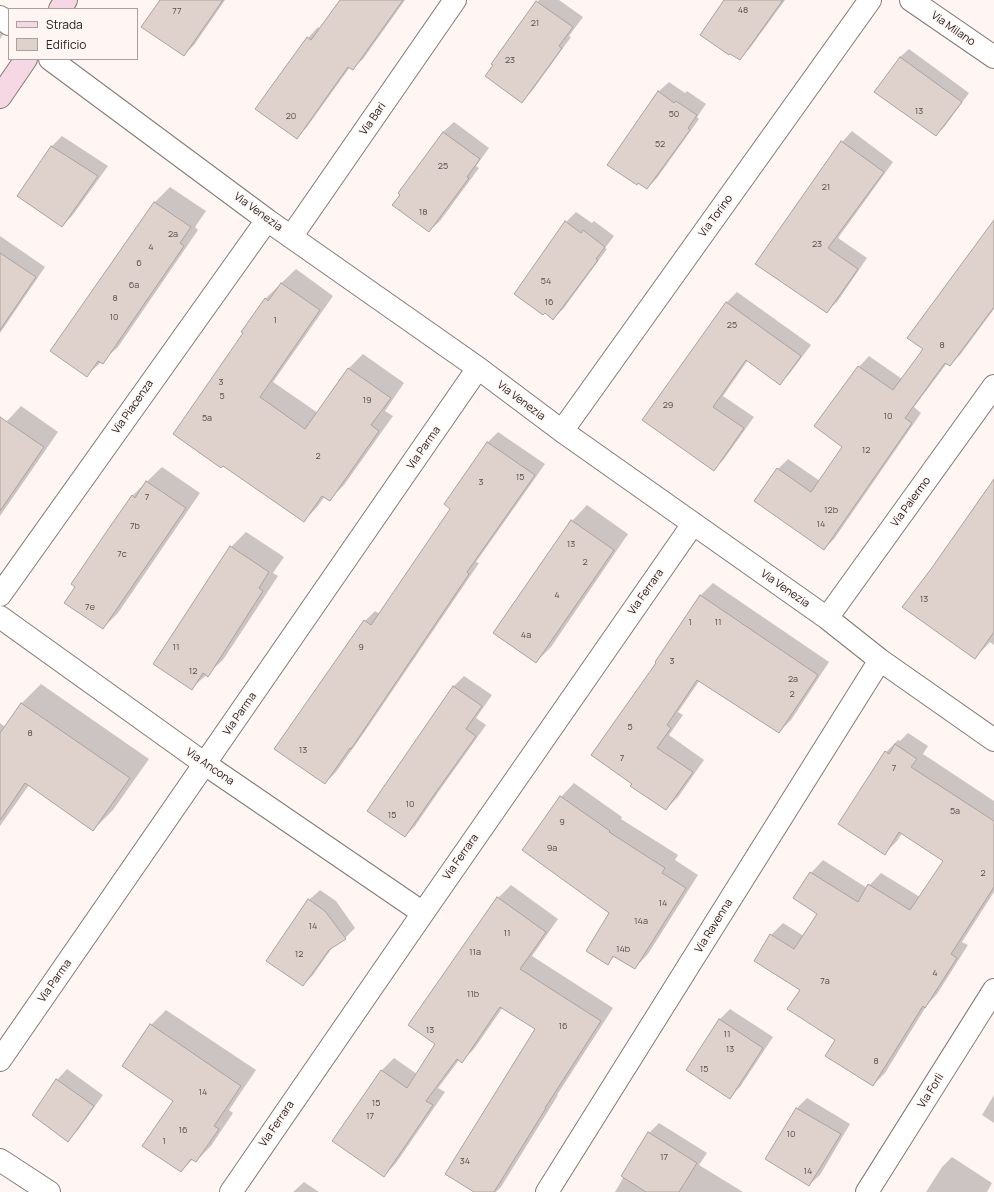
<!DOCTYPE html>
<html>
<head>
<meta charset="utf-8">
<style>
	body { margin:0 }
	#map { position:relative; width:994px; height:1192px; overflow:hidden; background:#fff6f3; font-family:Manrope,sans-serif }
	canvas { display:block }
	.legend { position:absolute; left:8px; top:8px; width:130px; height:52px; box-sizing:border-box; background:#fff6f3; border:1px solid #a9a19f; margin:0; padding:5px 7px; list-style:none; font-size:12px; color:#272220 }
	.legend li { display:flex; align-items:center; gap:8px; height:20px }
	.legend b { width:20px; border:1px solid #a9a19f }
</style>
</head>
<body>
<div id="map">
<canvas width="994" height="1192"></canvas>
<ul class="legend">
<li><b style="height:5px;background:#f5d8e4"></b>Strada</li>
<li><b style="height:11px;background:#dfd1cc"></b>Edificio</li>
</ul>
</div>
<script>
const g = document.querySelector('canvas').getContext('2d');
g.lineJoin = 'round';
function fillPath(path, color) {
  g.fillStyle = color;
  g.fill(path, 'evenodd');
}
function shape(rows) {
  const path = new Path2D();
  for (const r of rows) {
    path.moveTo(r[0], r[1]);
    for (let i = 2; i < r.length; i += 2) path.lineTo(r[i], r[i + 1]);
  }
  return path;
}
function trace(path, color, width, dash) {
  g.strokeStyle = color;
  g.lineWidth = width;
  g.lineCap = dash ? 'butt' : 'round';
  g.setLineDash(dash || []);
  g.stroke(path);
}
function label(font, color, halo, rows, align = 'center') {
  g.font = font + ' Manrope,sans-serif';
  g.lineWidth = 3;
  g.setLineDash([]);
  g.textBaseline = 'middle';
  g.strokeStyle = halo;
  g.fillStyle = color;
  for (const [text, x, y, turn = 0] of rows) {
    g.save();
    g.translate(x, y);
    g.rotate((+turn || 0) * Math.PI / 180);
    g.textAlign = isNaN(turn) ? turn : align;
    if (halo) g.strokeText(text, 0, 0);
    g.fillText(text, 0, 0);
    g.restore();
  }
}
const shadow = shape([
	[161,0,225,0,194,45,184,55],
	[341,0,405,0,363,59,352,69,350,67,307,127,297,138,308,38,318,27,320,29],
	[539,0,559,0,583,17,569,36,571,37,532,91,522,101,492,64],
	[725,0,785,0,750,48,739,59],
	[0,28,5,32,0,39],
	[909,49,969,93,945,126,936,135,900,57],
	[669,82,685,93,687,91,706,104,697,117,699,119,657,178,647,188,658,92],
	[454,122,489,148,476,166,479,168,440,221,429,231,443,132],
	[852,131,893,162,838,238,867,258,837,302,826,312,756,263,842,142],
	[62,136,108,166,72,216,62,226,18,196,52,146],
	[170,187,206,211,195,227,198,230,118,347,87,375,52,351,155,202],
	[576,212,592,223,594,221,614,236,605,248,607,249,564,308,553,319,566,222],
	[994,221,994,309,960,355,950,365,947,363,914,407,921,413,834,539,824,549,778,469,788,459,820,481,844,447,859,367,869,356,902,379,924,349],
	[0,236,45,267,0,333],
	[296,269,333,296,273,382,318,413,349,368,363,354,404,383,385,411,393,416,344,485,330,499,325,496,318,506,304,521,223,465,244,333,265,299],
	[737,292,811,345,790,373,780,384,748,360,723,396,754,417,724,459,714,470,644,420,727,302],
	[21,406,58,432,0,516,0,430,6,422],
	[498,432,545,464,476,562,479,563,361,737,336,772,325,783,365,621,375,611,380,614,452,508,445,504,488,442],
	[162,467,200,493,118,613,103,628,76,586,132,496],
	[994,483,994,645,990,642,975,658],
	[587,505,628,534,551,647,536,662,494,632,572,521],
	[246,532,284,557,273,573,278,576,223,660,192,688,231,547],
	[713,583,829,662,791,720,779,732,700,680,678,712,683,715,669,735,704,760,678,797,666,809,633,784,658,663,700,596],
	[464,676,492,695,476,718,486,725,439,791,415,826,405,836,368,810,454,686],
	[41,684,149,759,113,810,93,830,29,785,0,826,0,723,5,727,22,703],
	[908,733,928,746,923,754,994,801,994,892,962,942,968,945,937,994,927,1005,885,1073,873,1085,836,1040,801,989,771,935,783,923,804,936,818,914,811,873,823,860,867,888,881,873,920,897,944,861,902,833,897,841,885,853,886,752,898,740,900,741],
	[574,783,622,817,621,819,678,855,675,860,698,875,648,954,635,968,615,956,608,963,611,912,523,849,561,797],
	[511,885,558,919,532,956,613,1008,557,1095,558,1095,501,1187,496,1192,475,1192,537,1029,503,1007,474,1049,462,1061,459,1060,438,1088,445,1092,396,1163,384,1176,381,1071,394,1058,417,1074,436,1044,498,898],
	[320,890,336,901,355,928,345,938,334,945,313,975,303,985,309,900],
	[730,1009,773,1037,740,1087,730,1097,687,1069,720,1019],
	[166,1010,256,1070,229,1110,233,1113,211,1146,196,1161,193,1159,181,1171,174,1100,151,1025],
	[67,1069,103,1095,78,1130,68,1140,33,1115,57,1080],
	[994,1095,994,1123,982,1115],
	[807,1098,850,1124,820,1175,809,1185,766,1159,797,1108],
	[659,1123,707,1153,699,1165,743,1192,615,1192,649,1133],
	[952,1157,992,1183,987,1192,926,1192,942,1167],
	[304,1182,319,1192,293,1192]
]);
const building = shape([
	[160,0,223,0,184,56,141,27,160,0],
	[340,0,403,0,353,70,348,67,297,139,255,109,307,37,311,40,340,0],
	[724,0,783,0,740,60,730,54,729,55,700,35,724,0],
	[536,1,573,27,559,46,562,48,522,103,485,76,493,65,491,64,536,1],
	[900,57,962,102,936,136,874,92,900,57],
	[658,91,674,103,676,101,697,115,688,128,690,130,647,189,638,183,637,185,607,165,658,91],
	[443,132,480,159,467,177,469,178,429,232,392,205,400,195,398,193,443,132],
	[841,141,884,172,828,248,858,269,827,313,755,264,841,141],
	[51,146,98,176,62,227,17,196,51,146],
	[154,202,191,227,180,243,184,246,103,364,98,361,87,377,50,351,154,202],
	[994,220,994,307,950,366,945,363,905,418,912,423,824,550,754,501,777,468,811,492,842,447,814,426,858,366,893,390,923,349,907,338,994,220],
	[565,221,581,233,583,230,605,247,596,259,598,260,553,320,545,313,543,315,514,294,565,221],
	[0,253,36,277,0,330,0,253],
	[281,283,320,310,260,397,305,429,348,368,391,398,371,425,379,431,330,501,322,496,304,522,223,466,221,468,173,434,243,333,241,332,265,298,268,301,281,283],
	[726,302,801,356,780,385,746,360,713,407,744,428,714,471,642,420,726,302],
	[0,417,44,447,0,511,0,417],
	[487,442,535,475,467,572,469,574,351,749,350,748,325,784,274,749,364,620,371,625,450,509,444,504,487,442],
	[994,479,994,632,975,659,902,607,931,569,994,479],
	[146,481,186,508,103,629,64,603,75,587,71,584,107,531,132,495,135,498,146,481],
	[571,520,614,550,536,663,493,633,571,520],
	[230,546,269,572,259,588,263,591,208,677,203,673,192,690,153,664,230,546],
	[700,595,818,675,779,733,697,680,667,725,671,728,657,748,693,772,666,810,630,786,632,784,591,755,656,663,655,662,700,595],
	[453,686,482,706,466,729,476,736,429,802,405,837,367,811,453,686],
	[21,703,130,778,93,831,25,783,0,820,0,733,21,703],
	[895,744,917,759,911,767,994,821,994,887,951,954,957,958,925,1008,923,1006,873,1086,825,1056,835,1040,787,1009,800,990,754,961,770,934,794,949,817,914,793,898,810,872,858,902,868,884,910,910,943,861,899,832,885,855,838,824,885,751,889,754,895,744],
	[560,796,610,831,609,832,665,868,662,873,686,888,635,969,613,956,608,965,586,951,609,913,522,850,560,796],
	[497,897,546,932,520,969,601,1021,545,1108,546,1108,494,1192,474,1192,445,1174,535,1029,500,1007,462,1063,457,1059,426,1101,433,1105,384,1177,332,1141,381,1070,407,1088,435,1044,408,1025,497,897],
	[308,899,325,911,346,939,329,950,303,986,266,961,308,899],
	[719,1019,763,1048,730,1099,686,1070,719,1019],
	[150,1024,241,1086,214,1126,219,1129,196,1162,191,1159,181,1172,142,1146,173,1101,122,1066,150,1024],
	[56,1079,94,1106,68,1142,32,1115,56,1079],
	[796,1108,841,1134,809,1186,765,1159,796,1108],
	[648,1132,697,1163,679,1192,646,1192,621,1176,648,1132]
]);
const street = shape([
	[911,0,994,57],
	[0,17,9,24],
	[50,59,267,220,478,368,562,431,827,618,880,660,994,740],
	[291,237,455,0],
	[562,431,870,0],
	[0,595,267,220],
	[0,617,205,764,423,913],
	[827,618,994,386],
	[0,1060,478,368],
	[0,1160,49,1192],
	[231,1192,423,913,693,524],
	[547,1192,880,660],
	[867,1192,994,990]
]);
const secondary = shape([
	[60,9,66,0],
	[0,97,26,59]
]);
const numberNames = [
	["48",743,10],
	["77",177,11],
	["21",535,23],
	["23",510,60],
	["13",919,111],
	["50",674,114],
	["20",291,116],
	["52",660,144],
	["25",443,166],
	["21",826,187],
	["18",423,212],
	["2a",173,234],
	["23",817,244],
	["4",151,247],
	["6",139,263],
	["54",546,281],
	["6a",134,285],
	["8",115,298],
	["16",549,302],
	["10",114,317],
	["1",275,320],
	["25",732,325],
	["8",942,345],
	["3",221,382],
	["5",222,396],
	["19",367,400],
	["29",668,405],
	["10",888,416],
	["5a",207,418],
	["12",866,450],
	["2",318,456],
	["15",520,477],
	["3",481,482],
	["7",147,497],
	["12b",831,510],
	["14",821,524],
	["7b",135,526],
	["13",571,544],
	["7c",122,554],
	["2",585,562],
	["4",557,595],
	["13",924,599],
	["7e",90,607],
	["1",690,622],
	["11",718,622],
	["4a",526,635],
	["11",176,647],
	["9",361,647],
	["3",672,661],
	["12",193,671],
	["2a",793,679],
	["2",792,694],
	["5",630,727],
	["8",30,733],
	["13",303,750],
	["7",622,758],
	["7",894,768],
	["10",410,804],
	["5a",955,811],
	["15",392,815],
	["9",562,822],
	["9a",552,848],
	["2",983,873],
	["14",663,903],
	["14a",641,921],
	["14",313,926],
	["11",507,933],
	["14b",623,949],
	["11a",475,952],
	["12",299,954],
	["4",935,973],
	["7a",825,981],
	["11b",473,994],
	["16",563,1026],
	["13",430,1030],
	["11",727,1034],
	["13",730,1049],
	["8",876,1061],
	["15",704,1069],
	["14",203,1092],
	["15",376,1103],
	["17",370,1116],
	["16",183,1130],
	["10",791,1134],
	["1",164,1141],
	["17",664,1157],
	["34",465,1161],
	["14",808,1171]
];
const streetNames = [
	["Via Milano",953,29,35],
	["Via Bari",373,119,-55],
	["Via Venezia",258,212,36],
	["Via Torino",716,216,-54],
	["Via Venezia",521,401,37],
	["Via Piacenza",133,407,-55],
	["Via Parma",424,448,-55],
	["Via Palermo",911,502,-54],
	["Via Venezia",785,589,35],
	["Via Ferrara",646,592,-55],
	["Via Parma",240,714,-55],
	["Via Ancona",210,767,35],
	["Via Ferrara",461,857,-55],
	["Via Ravenna",714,926,-58],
	["Via Parma",55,981,-55],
	["Via Forlì",931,1091,-58],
	["Via Ferrara",277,1124,-56]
];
fillPath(shadow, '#0003');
fillPath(building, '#dfd1cc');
trace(building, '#aea19c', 1);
trace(street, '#857974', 24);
trace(secondary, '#857974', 24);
trace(street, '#fff', 22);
trace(secondary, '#f5d8e4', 22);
label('9px', '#554e4b', null, numberNames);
label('11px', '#272220', '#fff6f3', streetNames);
</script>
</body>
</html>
